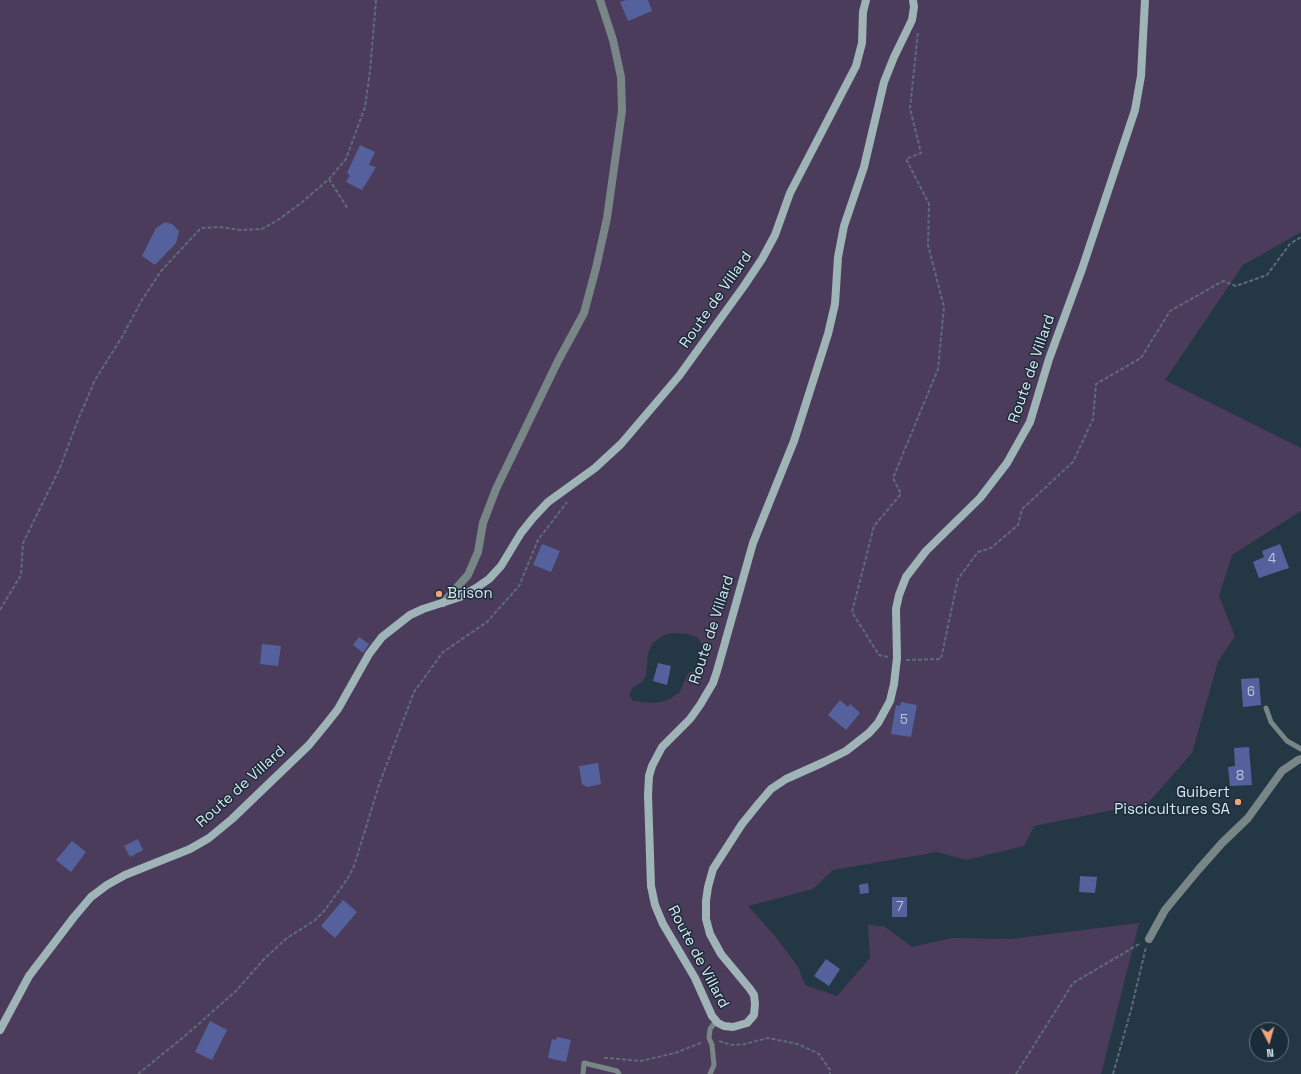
<!DOCTYPE html>
<html>
<head>
<meta charset="utf-8">
<style>
	body { margin:0 }
	#map { position:relative; width:1301px; height:1074px; overflow:hidden; background:#243744; font-family:"Space Grotesk",sans-serif }
	canvas { display:block }
	.north { position:absolute; left:1249px; top:1022px; width:40px; height:40px; box-sizing:border-box; background:#1a2c39; border:1px solid #687782; border-radius:50%; rotate:174deg; font-size:11px; font-weight:700; line-height:16px; text-align:center; color:#dce7f0 }
	.north::after { content:''; display:block; margin:auto; width:14px; height:18px; background:#f0a279; clip-path:polygon(50% 0,100% 100%,50% 72%,0 100%) }
</style>
</head>
<body>
<div id="map">
<canvas width="1301" height="1074"></canvas>
<div class="north">N</div>
</div>
<script>
const g = document.querySelector('canvas').getContext('2d');
g.lineJoin = 'round';
function fillPath(path, color) {
  g.fillStyle = color;
  g.fill(path, 'evenodd');
}
function shape(rows) {
  const path = new Path2D();
  for (const r of rows) {
    path.moveTo(r[0], r[1]);
    for (let i = 2; i < r.length; i += 2) path.lineTo(r[i], r[i + 1]);
  }
  return path;
}
function trace(path, color, width, dash) {
  g.strokeStyle = color;
  g.lineWidth = width;
  g.lineCap = dash ? 'butt' : 'round';
  g.setLineDash(dash || []);
  g.stroke(path);
}
function label(font, color, halo, rows, align = 'center') {
  g.font = font + ' "Space Grotesk",sans-serif';
  g.lineWidth = 3;
  g.setLineDash([]);
  g.textBaseline = 'middle';
  g.strokeStyle = halo;
  g.fillStyle = color;
  for (const [text, x, y, turn = 0] of rows) {
    g.save();
    g.translate(x, y);
    g.rotate((+turn || 0) * Math.PI / 180);
    g.textAlign = isNaN(turn) ? turn : align;
    if (halo) g.strokeText(text, 0, 0);
    g.fillText(text, 0, 0);
    g.restore();
  }
}
const green = shape([
	[0,0,1301,0,1301,232,1243,265,1165,380,1301,448,1301,511,1232,555,1219,596,1235,636,1218,662,1192,753,1148,803,1034,826,1024,846,966,860,937,852,833,870,813,889,748,906,775,936,798,967,805,985,837,996,870,958,868,925,884,926,912,947,952,938,1011,939,1139,923,1101,1074,0,1074],
	[671,633,687,634,697,637,704,648,706,661,703,668,688,673,680,692,666,701,654,703,633,701,629,695,632,688,642,682,646,676,648,653,652,644,662,636]
]);
const building = shape([
	[626,0,648,0,652,11,628,21,620,2],
	[360,145,375,152,369,165,376,167,362,190,346,182,350,175,347,173],
	[165,222,172,224,179,231,176,243,155,265,142,256,156,228],
	[542,544,560,551,551,572,533,565],
	[1280,544,1289,568,1259,578,1253,562,1264,557,1262,551],
	[359,637,369,644,363,653,353,645],
	[262,644,281,646,278,666,260,664],
	[658,663,671,666,667,685,653,681],
	[1259,678,1261,705,1243,707,1241,679],
	[840,700,848,707,850,704,860,713,846,730,828,715],
	[901,702,917,705,911,737,891,734,896,705,900,706],
	[1249,747,1252,785,1230,786,1228,767,1235,766,1234,748],
	[598,763,601,784,587,787,582,784,579,766],
	[138,839,143,850,130,857,124,846],
	[72,841,86,852,71,872,56,860],
	[1080,876,1097,877,1095,893,1079,892],
	[868,883,869,893,860,894,859,885],
	[892,897,907,897,907,917,892,917],
	[343,900,357,912,335,938,321,926],
	[826,959,840,969,829,986,814,976],
	[210,1021,227,1030,212,1060,195,1052],
	[557,1037,571,1040,566,1062,548,1058,552,1039,556,1040]
]);
const path = shape([
	[329,179,348,209],
	[0,610,21,575,23,543,59,470,78,420,95,380,122,337,142,300,161,271,201,228,220,227,240,230,262,229,278,220,301,203,329,179,346,159,365,107,370,71,376,0],
	[888,657,879,655,852,612,874,526,901,494,893,478,938,369,944,307,928,245,929,204,906,159,921,153,910,108,918,32],
	[906,660,941,659,958,579,978,552,991,548,1018,525,1022,509,1073,462,1093,419,1096,384,1141,358,1170,311,1223,281,1236,286,1267,275,1290,244,1301,237],
	[719,1041,732,1045,745,1044,768,1038,798,1044,819,1054,830,1070,830,1074],
	[604,1058,608,1058,641,1061,675,1053,703,1042],
	[138,1074,186,1035,236,991,264,959,287,938,314,921,325,910,348,878,354,866,379,785,414,692,443,652,487,622,519,586,538,540,567,502],
	[1016,1074,1073,983,1141,943],
	[1113,1074,1131,1010,1146,947]
]);
const lane = shape([
	[1266,708,1271,722,1287,741,1301,749],
	[583,1074,584,1063,617,1071,619,1074],
	[710,1074,714,1065,712,1045,709,1038,710,1029,716,1021]
]);
const street = shape([
	[443,603,468,575,478,552,483,523,496,489,558,361,584,313,596,268,607,218,622,111,621,77,613,40,600,0],
	[1149,939,1165,910,1199,869,1222,843,1248,818,1282,771,1298,760,1301,759]
]);
const secondary = shape([
	[913,0,914,7,912,20,894,57,884,82,864,167,844,226,838,257,835,304,828,334,794,441,753,543,717,671,713,683,700,705,690,719,662,747,652,766,649,776,648,795,651,886,655,905,663,924,695,978,712,1016,718,1023,724,1026,733,1027,747,1023,754,1015,755,1004,754,995,750,989,721,954,710,934,706,919,706,901,708,887,713,869,742,824,759,803,771,789,786,779,824,762,846,751,869,733,878,723,890,701,894,684,897,658,896,609,899,595,906,577,926,551,980,498,1007,463,1030,422,1049,359,1082,269,1135,110,1141,76,1145,0],
	[0,1030,29,976,74,917,91,897,107,885,125,875,190,849,209,838,232,819,309,745,327,723,338,709,369,654,382,637,410,615,423,609,460,597,476,588,489,579,501,566,521,533,533,518,548,502,595,468,621,444,679,376,744,286,762,259,775,235,790,193,856,66,862,43,863,12,866,0]
]);
const markers = [
	[439,594,4,"#f0a279"],
	[1238,802,4,"#f0a279"]
];
const numberNames = [
	["4",1272,559],
	["6",1251,692],
	["5",904,720],
	["8",1240,776],
	["7",900,907]
];
const streetNames = [
	["Route de Villard",716,300,-55],
	["Route de Villard",1032,369,-71],
	["Route de Villard",712,630,-72],
	["Route de Villard",241,787,-42],
	["Route de Villard",698,957,62]
];
const poiNames = [
	["Brison",447,594],
	["Guibert",1230,793,"right"],
	["Piscicultures SA",1230,810,"right"]
];
fillPath(green, '#4c3c5c');
fillPath(building, '#55619c');
trace(path, '#5b6c78', 2, [4, 2]);
trace(lane, '#798687', 5);
trace(street, '#798687', 8);
trace(secondary, '#9fb4b6', 8);
for (const [x, y, r, color] of markers) {
  const dot = new Path2D();
  dot.arc(x, y, r, 0, 2 * Math.PI);
  g.fillStyle = color;
  g.fill(dot);
  trace(dot, '#1a2c39', 1.5);
}
label('13px', '#bac6db', null, numberNames);
label('15px', '#dce7f0', '#1a2c39', streetNames);
label('15px', '#dce7f0', '#1a2c39', poiNames, 'left');
</script>
</body>
</html>
